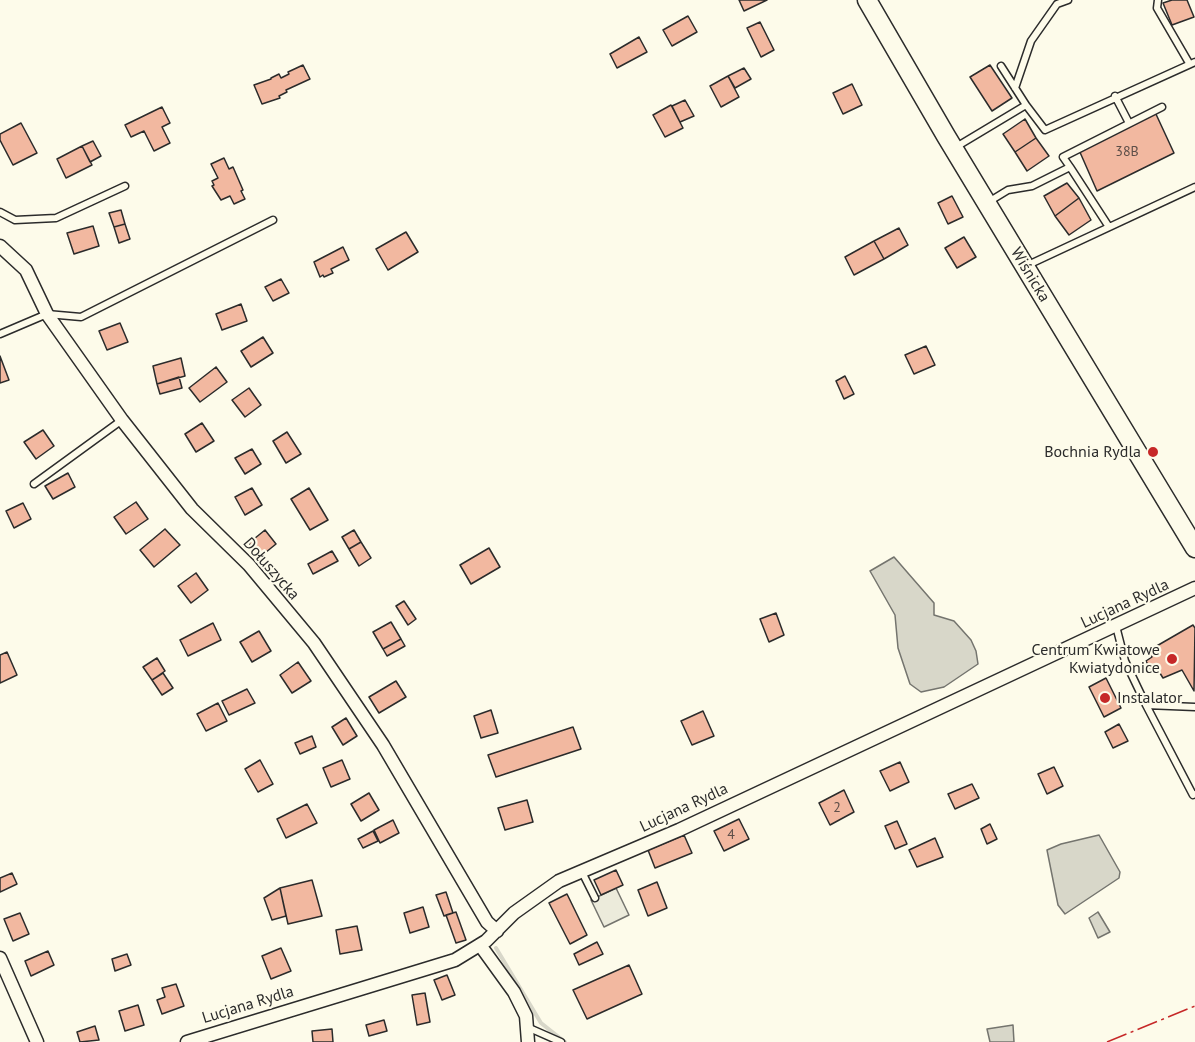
<!DOCTYPE html>
<html>
<head>
<meta charset="utf-8">
<style>
	body { margin:0 }
	canvas { display:block; background:#fdfbea }
</style>
</head>
<body>
<canvas width="1195" height="1042"></canvas>
<script>
const g = document.querySelector('canvas').getContext('2d');
g.lineJoin = 'round';
function fillPath(path, color) {
  g.fillStyle = color;
  g.fill(path, 'evenodd');
}
function shape(rows) {
  const path = new Path2D();
  for (const r of rows) {
    path.moveTo(r[0], r[1]);
    for (let i = 2; i < r.length; i += 2) path.lineTo(r[i], r[i + 1]);
  }
  return path;
}
function trace(path, color, width, dash) {
  g.strokeStyle = color;
  g.lineWidth = width;
  g.lineCap = dash ? 'butt' : 'round';
  g.setLineDash(dash || []);
  g.stroke(path);
}
function label(font, color, halo, rows, align = 'center') {
  g.font = font + ' "PT Sans",sans-serif';
  g.lineWidth = 4.5;
  g.setLineDash([]);
  g.textBaseline = 'middle';
  g.strokeStyle = halo;
  g.fillStyle = color;
  for (const [text, x, y, turn = 0] of rows) {
    g.save();
    g.translate(x, y);
    g.rotate((+turn || 0) * Math.PI / 180);
    g.textAlign = isNaN(turn) ? turn : align;
    if (halo) g.strokeText(text, 0, 0);
    g.fillText(text, 0, 0);
    g.restore();
  }
}
const green = shape([
	[616,888,629,915,604,927,591,900,616,888]
]);
const water = shape([
	[894,557,934,603,934,615,954,621,971,640,976,651,978,664,944,687,921,692,910,684,898,648,895,615,870,571,894,557],
	[1099,835,1120,872,1119,878,1065,914,1058,905,1047,850,1061,844,1099,835],
	[1098,912,1110,932,1098,938,1089,918,1098,912],
	[1013,1025,1014,1042,990,1042,987,1029,1013,1025]
]);
const stream = shape([
	[496,948,541,1023,565,1042]
]);
const building = shape([
	[739,0,767,0,744,11,739,0],
	[1172,0,1187,0,1194,17,1172,25,1163,3,1172,0],
	[688,16,697,32,672,46,663,30,688,16],
	[760,22,774,50,761,57,747,28,760,22],
	[639,37,647,52,617,68,610,54,639,37],
	[303,65,310,79,286,90,287,92,279,96,280,98,262,104,254,85,271,79,271,78,279,74,281,78,289,74,288,72,303,65],
	[990,65,1012,98,992,111,970,77,990,65],
	[744,68,751,79,735,88,728,76,744,68],
	[728,76,739,97,721,107,710,86,728,76],
	[852,84,862,105,843,114,833,93,852,84],
	[685,100,694,116,680,122,672,106,685,100],
	[671,105,683,128,665,137,653,115,671,105],
	[162,107,170,123,162,127,170,143,154,151,144,131,131,137,125,125,162,107],
	[1155,112,1174,153,1097,191,1079,150,1155,112],
	[1025,119,1036,138,1015,152,1003,134,1025,119],
	[21,123,37,153,13,165,0,140,0,134,21,123],
	[1036,138,1049,156,1027,171,1015,152,1036,138],
	[93,141,101,156,90,162,82,146,93,141],
	[82,146,92,165,66,178,57,159,82,146],
	[224,158,229,169,233,167,243,190,241,191,245,199,234,204,230,196,221,200,212,186,214,185,212,181,218,178,211,164,224,158],
	[1067,183,1079,198,1055,216,1044,196,1067,183],
	[952,196,963,217,948,224,938,203,952,196],
	[1079,198,1091,220,1069,235,1055,216,1079,198],
	[121,210,125,224,114,227,109,213,121,210],
	[125,224,130,239,119,243,114,227,125,224],
	[93,226,99,246,74,254,67,233,93,226],
	[899,228,908,245,884,259,874,241,899,228],
	[406,232,418,252,388,270,376,249,406,232],
	[964,237,976,257,957,268,945,248,964,237],
	[874,241,884,259,854,275,845,257,874,241],
	[343,247,349,260,331,269,333,273,324,277,323,275,320,277,314,262,343,247],
	[281,279,289,293,273,301,265,287,281,279],
	[241,304,247,321,222,330,216,314,241,304],
	[120,323,128,342,107,350,99,331,120,323],
	[263,337,273,353,251,367,241,351,263,337],
	[926,346,935,365,914,374,905,355,926,346],
	[0,356,9,380,0,383,0,356],
	[181,358,185,376,157,384,153,366,181,358],
	[216,367,227,382,200,402,189,388,216,367],
	[845,376,854,394,844,399,836,381,845,376],
	[179,377,182,388,160,394,157,384,179,377],
	[249,388,261,405,245,417,232,400,249,388],
	[202,423,214,441,196,452,185,434,202,423],
	[43,430,54,446,36,459,24,442,43,430],
	[287,432,301,454,286,463,273,441,287,432],
	[252,449,261,464,245,474,235,458,252,449],
	[68,473,75,487,53,499,45,486,68,473],
	[252,488,262,505,245,515,235,497,252,488],
	[309,488,328,520,310,530,291,499,309,488],
	[136,502,148,519,126,534,114,517,136,502],
	[23,503,31,519,14,528,6,511,23,503],
	[165,529,180,545,154,567,140,550,165,529],
	[265,530,276,544,260,557,249,543,265,530],
	[354,530,361,542,349,549,342,537,354,530],
	[361,542,371,558,359,566,349,549,361,542],
	[489,548,500,567,471,584,460,565,489,548],
	[332,551,338,561,313,574,308,564,332,551],
	[196,573,208,590,191,603,178,586,196,573],
	[404,601,416,619,408,625,396,606,404,601],
	[776,613,784,635,769,642,760,619,776,613],
	[391,622,401,639,383,649,373,632,391,622],
	[213,623,221,640,188,656,180,640,213,623],
	[1193,625,1195,628,1194,691,1182,670,1163,678,1158,670,1152,672,1146,661,1152,657,1148,651,1193,625],
	[259,631,271,651,252,662,240,642,259,631],
	[401,639,405,646,387,656,383,649,401,639],
	[7,652,17,675,0,683,0,655,7,652],
	[157,658,165,671,152,680,143,667,157,658],
	[298,662,311,681,292,693,280,675,298,662],
	[163,673,173,688,162,695,152,680,163,673],
	[1106,678,1121,708,1104,717,1089,687,1106,678],
	[396,681,406,697,379,713,369,697,396,681],
	[247,689,255,703,229,715,222,701,247,689],
	[218,703,227,721,206,731,197,714,218,703],
	[491,710,498,733,481,738,474,716,491,710],
	[703,711,714,736,692,745,681,721,703,711],
	[346,718,357,736,343,745,332,727,346,718],
	[1119,724,1128,741,1113,748,1105,732,1119,724],
	[573,727,581,749,496,777,488,755,573,727],
	[312,736,316,747,300,754,295,743,312,736],
	[260,760,273,784,258,792,245,769,260,760],
	[342,760,350,779,331,787,323,768,342,760],
	[900,762,909,782,890,791,880,771,900,762],
	[1054,767,1063,786,1047,794,1038,774,1054,767],
	[972,784,979,798,955,809,948,794,972,784],
	[844,790,854,812,830,825,819,803,844,790],
	[369,793,379,810,361,821,351,804,369,793],
	[527,800,533,822,505,830,498,808,527,800],
	[307,804,317,823,286,838,277,819,307,804],
	[739,819,749,839,724,851,714,831,739,819],
	[393,820,399,833,380,843,374,830,393,820],
	[897,821,907,844,895,849,885,826,897,821],
	[990,824,997,839,987,844,981,829,990,824],
	[373,831,378,841,363,848,358,839,373,831],
	[684,835,692,853,655,868,648,850,684,835],
	[935,838,943,857,917,867,909,850,935,838],
	[616,870,623,885,601,895,594,880,616,870],
	[12,873,17,884,0,892,0,878,12,873],
	[312,880,322,916,288,924,280,888,312,880],
	[657,882,667,908,648,916,638,890,657,882],
	[280,888,286,916,272,920,264,898,280,888],
	[446,892,453,913,444,916,436,895,446,892],
	[567,894,587,935,570,944,549,903,567,894],
	[423,907,429,927,410,933,404,913,423,907],
	[456,912,466,940,456,943,446,915,456,912],
	[20,913,29,934,13,941,4,919,20,913],
	[357,926,362,950,340,954,336,930,357,926],
	[597,942,603,954,579,965,574,954,597,942],
	[281,948,291,971,271,979,262,956,281,948],
	[48,951,54,965,31,976,25,961,48,951],
	[127,954,131,965,115,971,112,959,127,954],
	[629,965,642,994,587,1019,573,990,629,965],
	[447,975,455,995,442,1000,434,980,447,975],
	[176,984,184,1006,162,1014,157,1000,165,997,162,988,176,984],
	[425,993,430,1022,417,1025,412,995,425,993],
	[138,1005,144,1025,125,1031,119,1011,138,1005],
	[384,1020,387,1031,369,1036,366,1025,384,1020],
	[95,1026,99,1040,80,1042,77,1032,95,1026],
	[332,1029,333,1042,313,1042,312,1031,332,1029]
]);
const service = shape([
	[1158,0,1157,8,1189,63],
	[1001,66,1026,105],
	[1015,88,1031,41,1057,4,1068,0],
	[1115,96,1129,123],
	[956,147,1026,105,1045,130,1195,62],
	[1070,167,1063,157,1162,107],
	[990,201,1008,190,1032,186,1070,167,1109,227],
	[0,212,15,220,56,218,125,186],
	[1028,265,1195,187],
	[0,334,47,314,81,317,273,220],
	[34,484,122,420],
	[1116,626,1125,661,1146,705,1195,707],
	[1146,705,1193,795,1195,794],
	[582,872,595,898],
	[527,1027,561,1042]
]);
const minor = shape([
	[0,246,26,270,47,314,122,420,192,509,249,565,314,643,383,745,487,922,497,931],
	[480,945,514,992,526,1016,528,1042],
	[0,958,37,1042],
	[187,1042,455,960,486,941,514,913,559,881,679,830,1195,588]
]);
const secondary = shape([
	[867,0,946,136,1195,548]
]);
const power = shape([
	[1107,1042,1195,1006]
]);
const markers = [
	[1153,452,6,"#c62828"],
	[1172,659,6,"#c62828"],
	[1105,698,6,"#c62828"]
];
const numberNames = [
	["38B",1127,152],
	["2",837,808],
	["4",731,835]
];
const streetNames = [
	["Wiśnicka",1030,275,59],
	["Dołuszycka",271,569,49],
	["Lucjana Rydla",1125,604,-25],
	["Lucjana Rydla",684,808,-25],
	["Lucjana Rydla",248,1005,-17]
];
const poiNames = [
	["Bochnia Rydla",1141,452],
	["Centrum Kwiatowe",1160,650],
	["Kwiatydonice",1160,668],
	["Instalator",1117,698,"left"]
];
fillPath(green, '#ecebdb');
trace(green, '#74746e', 1.5);
fillPath(water, '#d8d7c9');
trace(water, '#74746e', 1.5);
trace(stream, '#d8d7c9', 4);
fillPath(building, '#f2b8a0');
trace(building, '#2b2b2b', 1.5);
trace(service, '#2b2b2b', 9);
trace(minor, '#2b2b2b', 15);
trace(secondary, '#2b2b2b', 21);
trace(service, '#fdfbea', 6);
trace(minor, '#fdfbea', 12);
trace(secondary, '#fdfbea', 18);
trace(power, '#c62828', 1.5, [21, 4.5, 3, 4.5]);
for (const [x, y, r, color] of markers) {
  const dot = new Path2D();
  dot.arc(x, y, r, 0, 2 * Math.PI);
  g.fillStyle = color;
  g.fill(dot);
  trace(dot, '#fdfbea', 2);
}
label('14px', '#5d4e48', null, numberNames);
label('16px', '#2b2b2b', '#fdfbea', streetNames);
label('16px', '#2b2b2b', '#fdfbea', poiNames, 'right');
</script>
</body>
</html>
